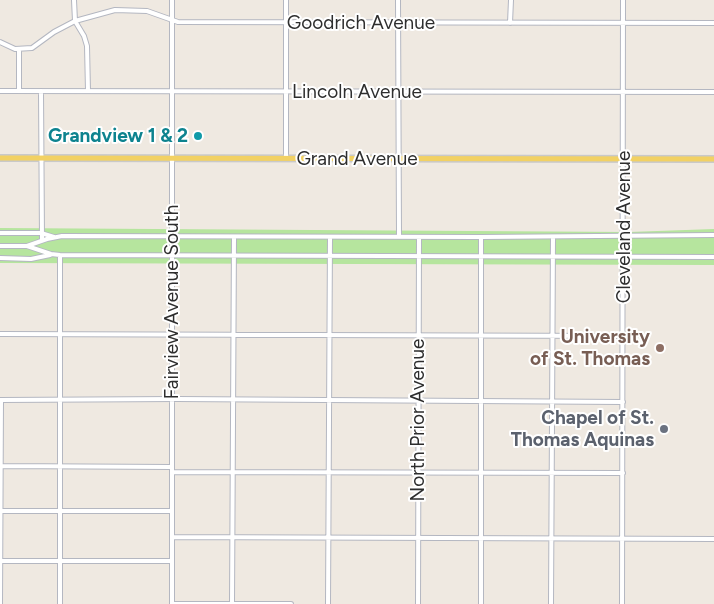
<!DOCTYPE html>
<html>
<head>
<meta charset="utf-8">
<style>
	body { margin:0 }
	canvas { display:block; background:#efe9e1 }
</style>
</head>
<body>
<canvas width="714" height="604"></canvas>
<script>
const g = document.querySelector('canvas').getContext('2d');
g.lineJoin = 'round';
function fillPath(path, color) {
  g.fillStyle = color;
  g.fill(path, 'evenodd');
}
function shape(rows) {
  const path = new Path2D();
  for (const r of rows) {
    path.moveTo(r[0], r[1]);
    for (let i = 2; i < r.length; i += 2) path.lineTo(r[i], r[i + 1]);
  }
  return path;
}
function trace(path, color, width, dash) {
  g.strokeStyle = color;
  g.lineWidth = width;
  g.lineCap = dash ? 'butt' : 'round';
  g.setLineDash(dash || []);
  g.stroke(path);
}
function label(font, color, halo, rows, align = 'center') {
  g.font = font + ' Figtree,sans-serif';
  g.lineWidth = 4;
  g.setLineDash([]);
  g.textBaseline = 'middle';
  g.strokeStyle = halo;
  g.fillStyle = color;
  for (const [text, x, y, turn = 0] of rows) {
    g.save();
    g.translate(x, y);
    g.rotate((+turn || 0) * Math.PI / 180);
    g.textAlign = isNaN(turn) ? turn : align;
    if (halo) g.strokeText(text, 0, 0);
    g.fillText(text, 0, 0);
    g.restore();
  }
}
const green = shape([
	[0,228,629,232,714,229,714,265,0,263]
]);
const minor = shape([
	[74,0,75,21,84,36,87,46,88,91],
	[286,0,286,158],
	[398,0,399,236],
	[510,23,511,0],
	[0,42,15,49,32,48,54,32,75,21,115,10,147,11,178,22,714,23],
	[0,91,714,92],
	[19,91,19,50],
	[41,91,42,240],
	[0,233,41,233,54,237],
	[0,246,27,246,51,254,60,255,714,257],
	[27,246,47,239,62,236,481,237,714,235],
	[60,255,60,604],
	[0,258,31,259,50,255],
	[0,334,623,336],
	[0,400,177,399,623,402],
	[0,466,172,467],
	[172,472,623,473],
	[0,511,172,511],
	[172,537,714,539],
	[0,561,172,561],
	[0,604,1,400],
	[172,604,172,0],
	[172,604,291,604],
	[232,604,234,237],
	[328,604,330,237],
	[418,604,419,237],
	[481,604,481,237],
	[551,604,553,237],
	[622,604,623,0]
]);
const major = shape([
	[0,158,714,159]
]);
const markers = [
	[198,136,5,"#0f9aa8"],
	[660,348,5,"#8d6e63"],
	[664,429,5,"#6b7280"]
];
const streetNames = [
	["Goodrich Avenue",361,23],
	["Lincoln Avenue",357,92],
	["Grand Avenue",357,159],
	["Cleveland Avenue",624,227,-90],
	["Fairview Avenue South",172,302,-90],
	["North Prior Avenue",418,420,-90]
];
const cultureNames = [
	["Grandview 1 & 2",188,136]
];
const educationNames = [
	["University",650,337],
	["of St. Thomas",650,359]
];
const worshipNames = [
	["Chapel of St.",654,418],
	["Thomas Aquinas",654,440]
];
fillPath(green, '#b6e59e');
trace(minor, '#b4b7c1', 6);
trace(major, '#c9c9c9', 8);
trace(minor, '#fff', 4);
trace(major, '#f2d163', 5);
for (const [x, y, r, color] of markers) {
  const dot = new Path2D();
  dot.arc(x, y, r, 0, 2 * Math.PI);
  g.fillStyle = color;
  g.fill(dot);
  trace(dot, '#fff', 2);
}
label('19px', '#2e2e2e', '#fff', streetNames);
label('bold 19px', '#0d838f', '#fff', cultureNames, 'right');
label('bold 19px', '#785e54', '#fff', educationNames, 'right');
label('bold 19px', '#5b616d', '#fff', worshipNames, 'right');
</script>
</body>
</html>
